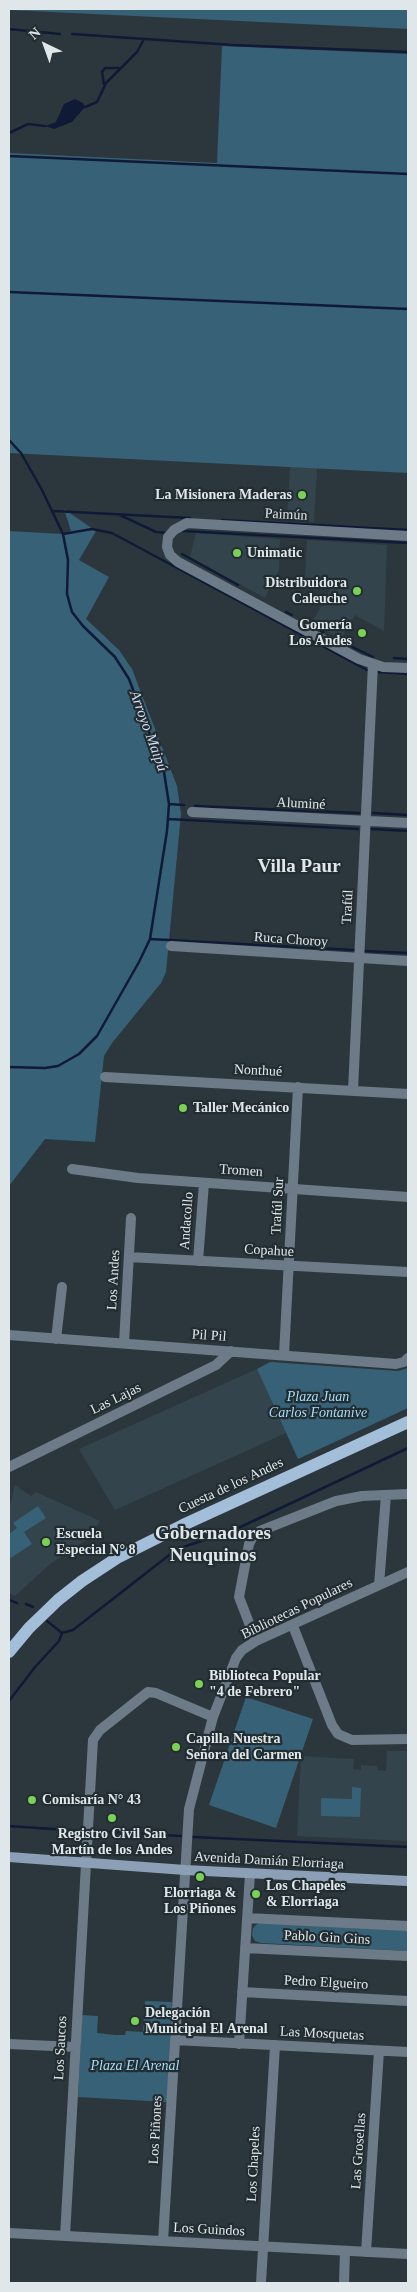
<!DOCTYPE html>
<html>
<head>
<meta charset="utf-8">
<style>
	body { margin:0 }
	#map { position:relative; width:417px; height:2292px; overflow:hidden; background:#2c373d; font-family:"Times New Roman",serif }
	canvas { display:block }
	.frame { position:absolute; inset:0; border:10px solid #e0e7ea; pointer-events:none }
	.north { position:absolute; left:20px; top:20px; width:50px; height:50px; -webkit-text-stroke:4px #222d32; paint-order:stroke; rotate:318deg; font-size:14px; font-weight:700; line-height:20px; text-align:center; color:#e0e7ea }
	.north::after { content:''; display:block; margin:auto; width:18px; height:22px; background:#e0e7ea; clip-path:polygon(50% 0,100% 100%,50% 72%,0 100%) }
</style>
</head>
<body>
<div id="map">
<canvas width="417" height="2292"></canvas>
<div class="frame"></div>
<div class="north">N</div>
</div>
<script>
const g = document.querySelector('canvas').getContext('2d');
g.lineJoin = 'round';
function fillPath(path, color) {
  g.fillStyle = color;
  g.fill(path, 'evenodd');
}
function shape(rows) {
  const path = new Path2D();
  for (const r of rows) {
    path.moveTo(r[0], r[1]);
    for (let i = 2; i < r.length; i += 2) path.lineTo(r[i], r[i + 1]);
  }
  return path;
}
function trace(path, color, width, dash) {
  g.strokeStyle = color;
  g.lineWidth = width;
  g.lineCap = dash ? 'butt' : 'round';
  g.setLineDash(dash || []);
  g.stroke(path);
}
function label(font, color, halo, rows, align = 'center') {
  g.font = font + ' "Times New Roman",serif';
  g.lineWidth = 4.5;
  g.setLineDash([]);
  g.textBaseline = 'middle';
  g.strokeStyle = halo;
  g.fillStyle = color;
  for (const [text, x, y, turn = 0] of rows) {
    g.save();
    g.translate(x, y);
    g.rotate((+turn || 0) * Math.PI / 180);
    g.textAlign = isNaN(turn) ? turn : align;
    if (halo) g.strokeText(text, 0, 0);
    g.fillText(text, 0, 0);
    g.restore();
  }
}
const built = shape([
	[290,467,317,468,314,522,287,521],
	[196,533,280,539,279,570,265,598,190,557],
	[307,540,387,545,384,631,355,615,341,639,312,623,332,586,305,578],
	[257,1369,286,1433,115,1510,79,1449],
	[15,1485,31,1496,36,1492,100,1521,89,1538,50,1564,15,1596,9,1593,9,1509],
	[387,1751,408,1751,408,1841,297,1836,301,1756,354,1759,353,1769,361,1770,361,1765,377,1766,378,1770,386,1771]
]);
const green = shape([
	[9,9,408,9,408,29,9,10],
	[222,46,408,54,408,473,9,453,9,153,217,163],
	[64,509,96,531,79,560,109,577,86,619,119,650,132,669,177,786,181,814,166,972,161,983,112,1043,104,1056,95,1142,45,1139,9,1186,9,531,63,534,71,531],
	[270,1362,398,1371,408,1368,408,1408,298,1459,257,1369],
	[38,1506,46,1518,24,1532,32,1544,9,1559,9,1534,17,1528,13,1523],
	[246,1697,313,1719,276,1828,209,1805],
	[352,1787,361,1788,360,1817,321,1816,321,1798,352,1799],
	[258,1923,408,1930,408,1951,261,1943,255,1941,252,1935,253,1928],
	[145,2001,172,2002,167,2102,78,2097,82,2015,98,2016,97,2033,115,2035,125,2035,126,2031,143,2032]
]);
const water = shape([
	[75,99,83,103,85,107,72,122,54,129,45,126,56,122,64,104]
]);
const stream = shape([
	[9,29,60,34],
	[72,34,233,45,408,52],
	[104,84,102,72,105,68,119,68],
	[85,107,97,102,106,83,137,52,144,39],
	[9,133,28,124,45,126],
	[9,156,408,174],
	[9,292,408,309],
	[9,440,21,453,42,490,63,534,68,560,67,594,72,612,83,626,115,657,129,679,164,772,169,804,167,831,150,939,139,962,97,1036,79,1054,58,1066,45,1068,9,1067],
	[54,511,190,518],
	[120,515,156,532,167,533],
	[222,520,408,530],
	[183,531,408,543],
	[63,534,92,529,112,533,367,670],
	[182,554,238,585],
	[286,612,292,615],
	[301,620,323,632],
	[334,638,373,657],
	[394,658,408,659],
	[378,672,408,674],
	[169,804,184,805],
	[195,806,359,813],
	[373,813,408,815],
	[168,819,358,829],
	[371,829,408,831],
	[150,939,354,950],
	[365,951,408,953],
	[183,1547,232,1531,408,1448],
	[9,1600,17,1603],
	[26,1604,33,1607],
	[47,1621,62,1633],
	[62,1633,73,1630,177,1549],
	[9,1701,35,1667,59,1641,62,1633],
	[9,1826,67,1830],
	[70,1830,83,1831],
	[92,1831,181,1836],
	[193,1837,408,1847]
]);
const street = shape([
	[408,536,187,523,174,530,168,537,167,547,170,555,178,562,359,659,383,667,408,668],
	[192,812,408,823],
	[171,946,408,961],
	[105,1077,408,1094],
	[353,1090,373,664],
	[72,1169,138,1178,408,1197],
	[129,1257,408,1272],
	[198,1261,204,1183],
	[9,1335,396,1364,404,1362,408,1358],
	[56,1339,62,1287],
	[124,1343,131,1218],
	[284,1355,298,1087],
	[9,1467,216,1365,231,1351],
	[379,1585,386,1495],
	[293,1626,332,1725,338,1734,352,1740,408,1739],
	[256,1641,239,1597,249,1544,253,1536,260,1531,336,1501,362,1496,408,1494],
	[247,1918,408,1926],
	[245,1948,408,1956],
	[242,1992,408,2001],
	[175,2040,408,2052],
	[9,2044,75,2047],
	[239,2044,250,1874],
	[9,2233,408,2254],
	[65,2236,93,1740,100,1730,148,1692,156,1693,213,1717],
	[163,2241,189,1809,213,1717,236,1658,242,1650,256,1641,408,1572],
	[366,2252,379,2051],
	[261,2283,275,2045],
	[344,2283,345,2251]
]);
const secondary = shape([
	[9,1857,185,1870,408,1881]
]);
const primary = shape([
	[9,1652,29,1628,58,1600,82,1581,117,1558,183,1525,408,1422]
]);
const markers = [
	[302,495,5,"#7bd156"],
	[237,553,5,"#7bd156"],
	[357,591,5,"#7bd156"],
	[362,633,5,"#7bd156"],
	[183,1108,5,"#7bd156"],
	[46,1542,5,"#7bd156"],
	[199,1684,5,"#7bd156"],
	[176,1747,5,"#7bd156"],
	[32,1800,5,"#7bd156"],
	[112,1818,5,"#7bd156"],
	[200,1877,5,"#7bd156"],
	[256,1894,5,"#7bd156"],
	[135,2021,5,"#7bd156"]
];
const poiNames = [
	["La Misionera Maderas",292,495,"right"],
	["Unimatic",247,553],
	["Distribuidora",347,583,"right"],
	["Caleuche",347,599,"right"],
	["Gomería",352,625,"right"],
	["Los Andes",352,641,"right"],
	["Taller Mecánico",193,1108],
	["Escuela",56,1534],
	["Especial N° 8",56,1550],
	["Biblioteca Popular",209,1676],
	["\"4 de Febrero\"",209,1692],
	["Capilla Nuestra",186,1739],
	["Señora del Carmen",186,1755],
	["Comisaría N° 43",42,1800],
	["Registro Civil San",112,1834,"center"],
	["Martín de los Andes",112,1850,"center"],
	["Los Chapeles",266,1886],
	["& Elorriaga",266,1902],
	["Elorriaga &",200,1893,"center"],
	["Los Piñones",200,1909,"center"],
	["Delegación",145,2013],
	["Municipal El Arenal",145,2029]
];
const streetNames = [
	["Paimún",286,515,3],
	["Aluminé",301,804,3],
	["Trafúl",348,907,-87],
	["Ruca Choroy",291,940,4],
	["Nonthué",258,1071,3],
	["Tromen",241,1171,4],
	["Trafúl Sur",278,1206,-87],
	["Andacollo",187,1221,-86],
	["Copahue",269,1251,3],
	["Los Andes",114,1280,-87],
	["Pil Pil",209,1336,4],
	["Las Lajas",116,1399,-26],
	["Cuesta de los Andes",231,1486,-25],
	["Bibliotecas Populares",297,1609,-26],
	["Avenida Damián Elorriaga",269,1861,3],
	["Pablo Gin Gins",327,1938,3],
	["Pedro Elgueiro",326,1983,3],
	["Las Mosquetas",322,2034,3],
	["Los Saucos",61,2048,-87],
	["Los Piñones",156,2130,-87],
	["Las Grosellas",359,2151,-86],
	["Los Chapeles",254,2164,-87],
	["Los Guindos",209,2230,3]
];
const parkNames = [
	["Plaza Juan",318,1397],
	["Carlos Fontanive",318,1413],
	["Plaza El Arenal",135,2066]
];
const waterNames = [
	["Arroyo Maipú",148,731,70]
];
const districtNames = [
	["Villa Paur",299,867],
	["Gobernadores",213,1534],
	["Neuquinos",213,1556]
];
fillPath(built, '#34444d');
fillPath(green, '#376176');
fillPath(water, '#101a37');
trace(stream, '#101a37', 2.5);
trace(street, '#6d7a87', 10);
trace(secondary, '#8ba0b6', 10);
trace(primary, '#a3bed9', 12);
for (const [x, y, r, color] of markers) {
  const dot = new Path2D();
  dot.arc(x, y, r, 0, 2 * Math.PI);
  g.fillStyle = color;
  g.fill(dot);
  trace(dot, '#222d32', 2);
}
label('bold 14px', '#e0e7ea', '#222d32', poiNames, 'left');
label('14px', '#e0e7ea', '#222d32', streetNames);
label('italic 14px', '#a4ddfa', '#222d32', parkNames);
label('italic 15px', '#d4def6', '#222d32', waterNames);
label('bold 19px', '#e0e7ea', '#222d32', districtNames);
</script>
</body>
</html>
